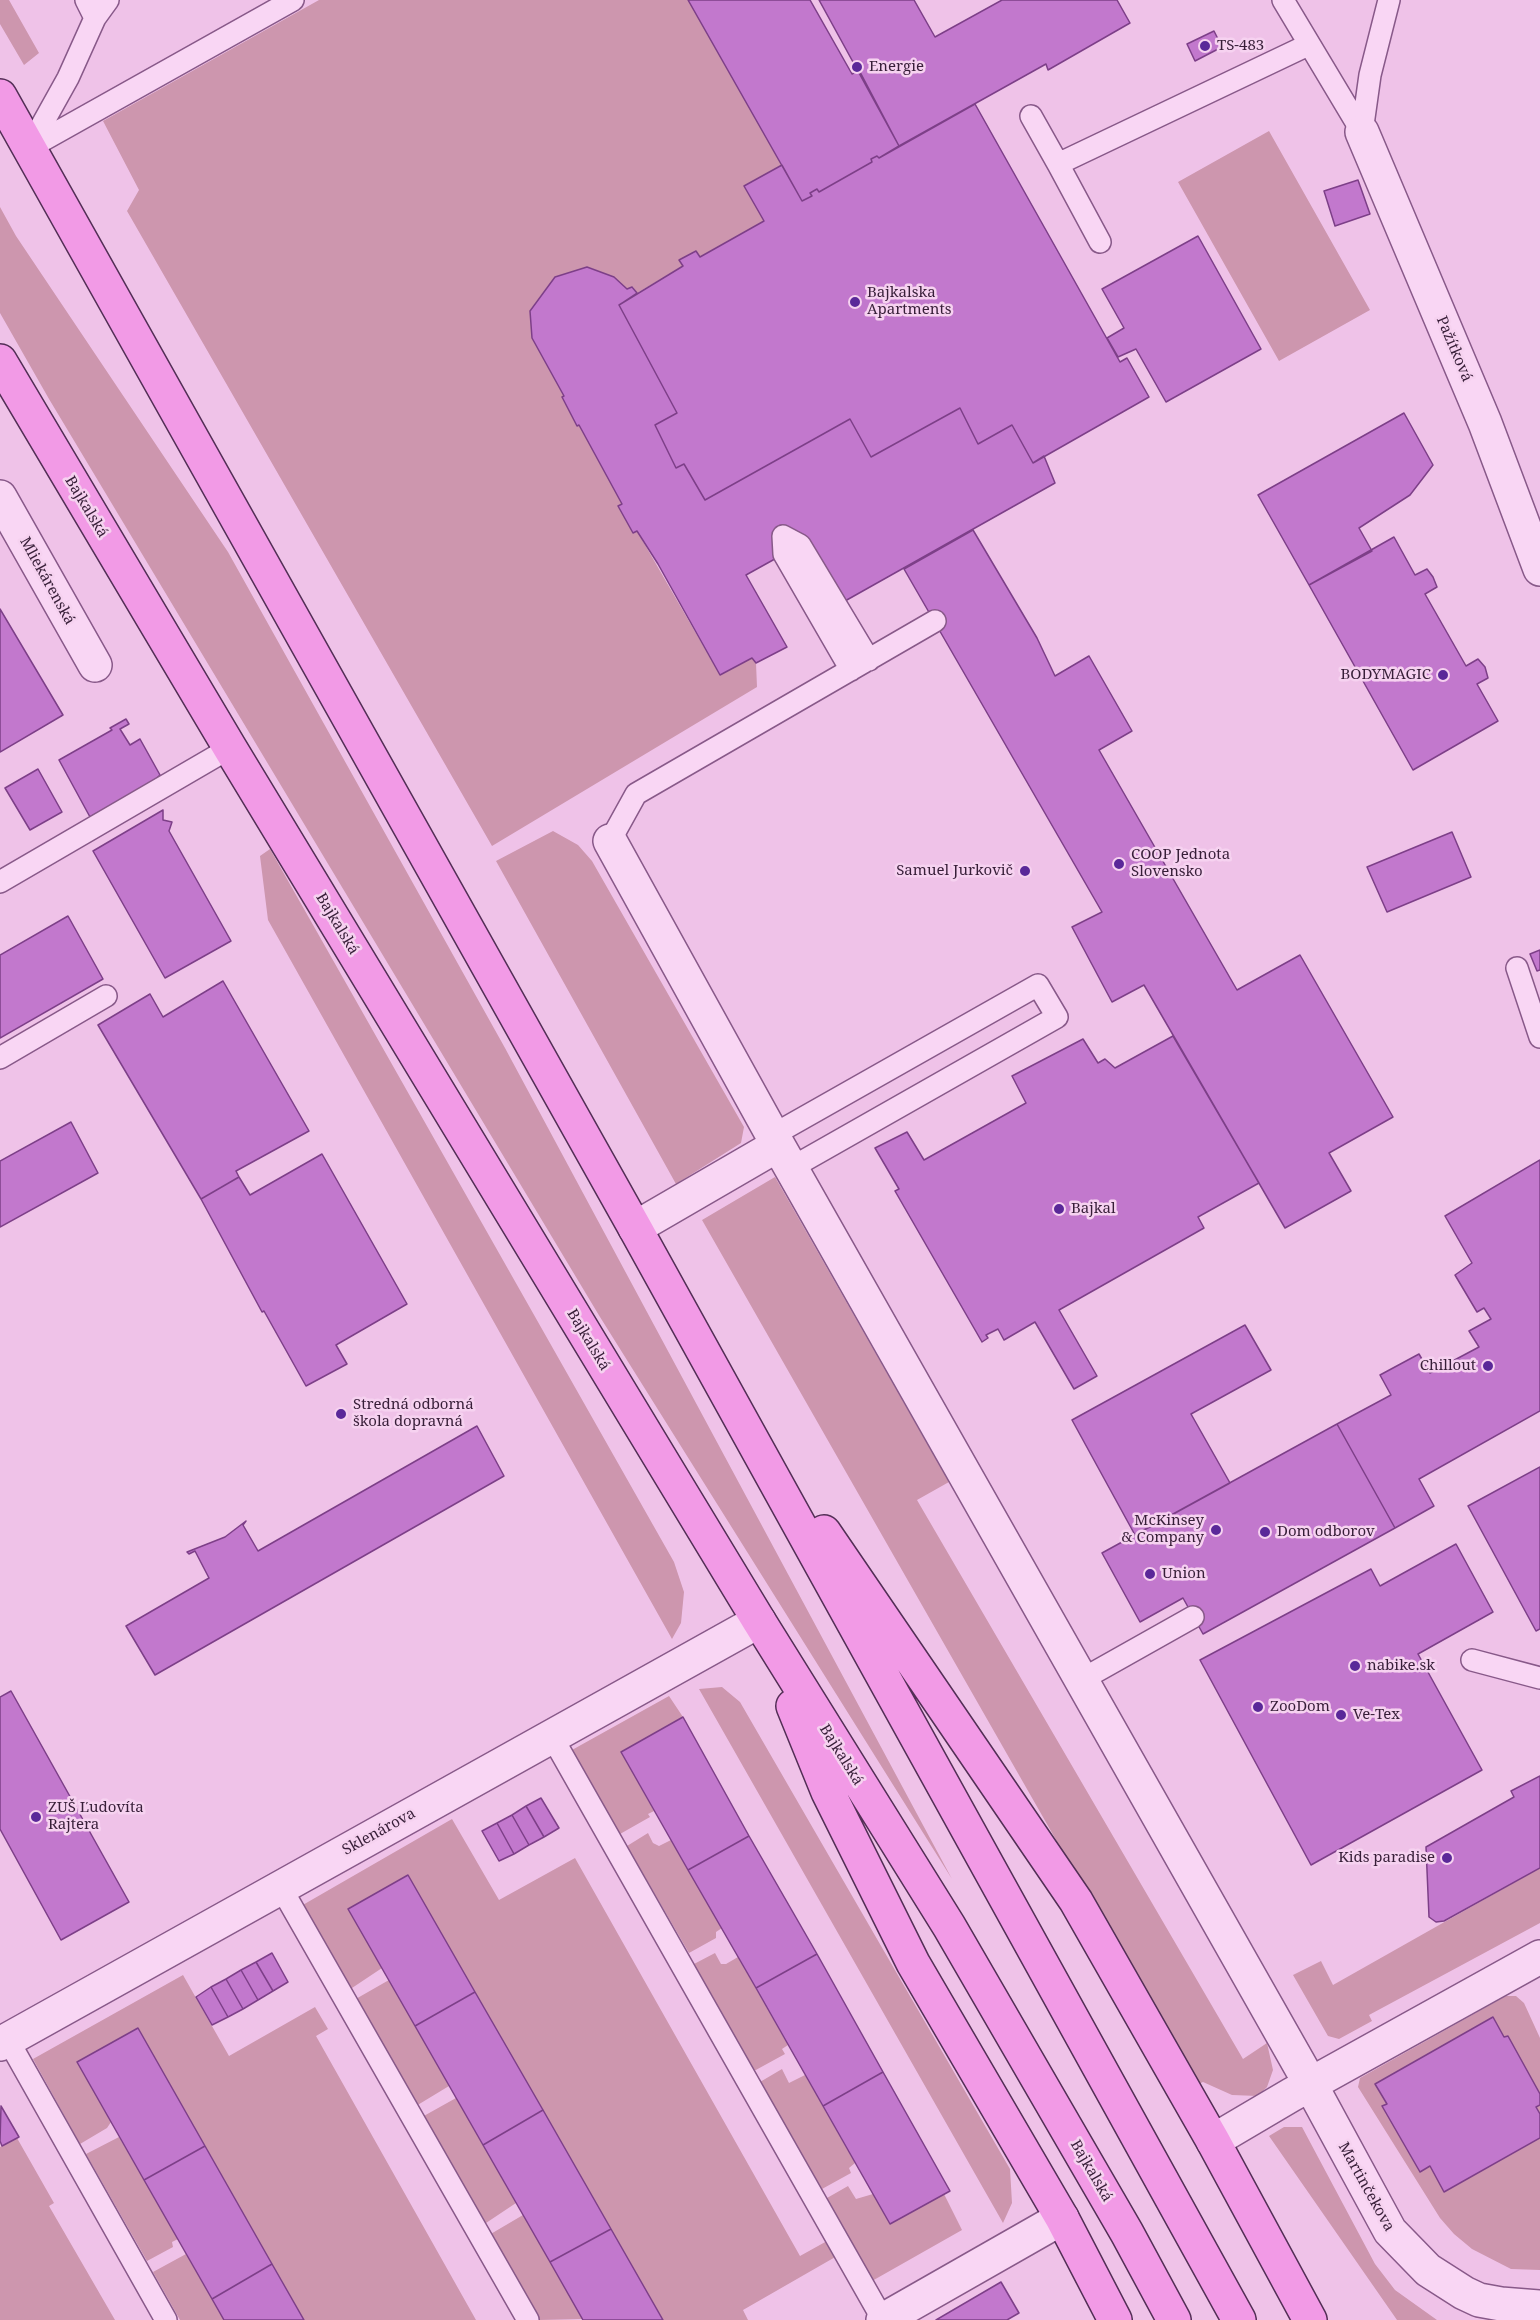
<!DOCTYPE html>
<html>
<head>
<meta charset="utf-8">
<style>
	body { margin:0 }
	canvas { display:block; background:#efc2e8 }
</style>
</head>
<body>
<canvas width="1540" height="2320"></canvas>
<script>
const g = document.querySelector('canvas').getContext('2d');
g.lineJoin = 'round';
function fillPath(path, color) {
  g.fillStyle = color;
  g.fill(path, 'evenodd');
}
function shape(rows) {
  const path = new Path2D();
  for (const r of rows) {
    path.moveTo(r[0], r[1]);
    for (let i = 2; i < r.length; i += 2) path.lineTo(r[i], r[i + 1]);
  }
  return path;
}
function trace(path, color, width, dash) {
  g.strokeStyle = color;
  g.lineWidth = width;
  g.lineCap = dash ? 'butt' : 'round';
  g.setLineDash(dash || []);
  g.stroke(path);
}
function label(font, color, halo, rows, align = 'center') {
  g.font = font + ' "Noto Serif",serif';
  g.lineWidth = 5;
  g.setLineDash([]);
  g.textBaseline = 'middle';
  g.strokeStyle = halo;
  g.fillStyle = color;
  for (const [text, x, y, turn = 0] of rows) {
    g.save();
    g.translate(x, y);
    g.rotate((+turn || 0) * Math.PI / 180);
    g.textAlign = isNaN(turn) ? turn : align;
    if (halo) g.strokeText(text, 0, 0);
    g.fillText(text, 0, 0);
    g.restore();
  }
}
const green = shape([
	[0,0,9,0,39,53,24,65,0,24],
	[319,0,688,0,782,165,764,221,700,257,696,251,680,260,683,266,637,293,633,287,627,289,614,277,588,267,555,277,530,310,532,338,564,396,562,398,577,425,579,425,622,504,618,506,633,533,637,531,720,675,752,658,756,663,757,687,492,846,127,211,139,190,103,121],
	[1269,131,1370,310,1279,361,1178,182],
	[0,207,16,236,228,552,505,1048,952,1879,600,1317,49,399,0,313],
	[553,831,578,845,592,861,744,1127,741,1143,676,1184,496,861],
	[270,849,674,1562,684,1592,681,1623,672,1639,268,920,260,856],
	[775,1177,949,1482,917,1500,1243,2059,1267,2043,1273,2070,1267,2087,1258,2096,1232,2095,1203,2082,1196,2085,702,1220],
	[722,1687,740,1702,1010,2169,1012,2203,1003,2223,699,1689],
	[669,1696,683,1717,621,1752,654,1811,648,1814,650,1817,620,1834,572,1750],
	[452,1819,499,1900,575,1858,800,2256,836,2236,837,2256,743,2310,748,2320,663,2320,408,1875,348,1909,382,1968,349,1990,301,1906],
	[648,1833,653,1843,659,1846,671,1840,722,1928,716,1932,716,1938,689,1953,627,1846],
	[1540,1868,1540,1923,1369,2015,1372,2021,1339,2039,1328,2036,1293,1975,1321,1961,1333,1985],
	[715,1953,721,1964,726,1964,738,1957,788,2045,782,2049,785,2054,754,2071,694,1964],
	[183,1975,229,2056,315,2007,328,2029,316,2036,476,2320,304,2320,138,2028,77,2062,111,2122,107,2128,80,2144,33,2059],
	[389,1980,449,2086,416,2106,354,2000],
	[1506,1996,1516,1996,1524,2003,1540,2038,1540,2270,1511,2269,1472,2249,1454,2234,1440,2218,1358,2087,1360,2078],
	[782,2069,789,2083,805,2075,855,2163,849,2168,851,2173,822,2189,760,2082],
	[456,2098,516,2203,483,2225,422,2117],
	[1284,2127,1302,2127,1375,2264,1395,2290,1437,2320,1397,2320,1269,2136],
	[119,2137,178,2239,172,2242,173,2247,147,2261,86,2154],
	[17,2138,54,2203,49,2206,115,2320,0,2320,0,2147],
	[848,2186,856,2199,873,2194,890,2223,944,2194,962,2230,872,2281,827,2198],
	[523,2215,583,2319,539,2320,489,2235],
	[186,2254,224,2320,180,2320,153,2272]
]);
const building = shape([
	[688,0,810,0,852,74,859,70,899,146,879,158,877,156,871,159,872,162,819,192,817,189,810,193,812,196,802,201,688,0],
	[819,0,914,0,935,37,1002,0,1117,0,1130,23,1048,70,1046,64,899,146,819,0],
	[1214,31,1222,47,1195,61,1187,44,1214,31],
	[975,104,1120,362,1127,358,1149,397,1033,463,1012,425,978,444,960,408,871,457,850,419,705,500,684,464,676,468,655,425,677,413,619,305,683,266,679,260,696,251,700,257,764,221,744,186,782,165,802,201,812,196,810,193,817,189,819,192,872,162,871,159,877,156,879,158,975,104],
	[1358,180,1370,214,1335,226,1324,191,1358,180],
	[1198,236,1261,349,1166,402,1136,349,1118,357,1107,338,1124,328,1102,289,1198,236],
	[587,267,614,277,627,289,632,287,637,293,619,305,677,413,655,425,676,468,684,464,705,500,850,419,871,457,960,408,978,444,1012,425,1033,463,1044,456,1055,483,845,601,800,545,746,575,787,647,756,663,752,658,720,675,658,564,637,531,633,533,618,506,622,504,579,425,577,426,562,397,564,396,532,338,530,311,555,277,587,267],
	[1404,413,1433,465,1410,495,1359,528,1372,551,1309,585,1258,495,1404,413],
	[973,530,1037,638,1055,676,1089,656,1132,731,1099,750,1237,990,1300,955,1393,1117,1329,1153,1351,1191,1285,1228,1144,985,1112,1002,1072,927,1102,912,904,569,973,530],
	[1394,537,1415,575,1427,569,1433,577,1437,587,1425,594,1466,666,1478,659,1485,667,1488,678,1477,684,1498,721,1413,770,1309,585,1394,537],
	[0,609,63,715,0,752,0,609],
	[126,719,129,724,120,729,130,745,140,739,160,775,151,784,90,817,59,760,112,730,110,728,126,719],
	[38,769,62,812,30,830,5,788,38,769],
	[163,810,163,820,172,822,169,831,231,941,165,978,93,851,163,810],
	[1452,832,1471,877,1387,912,1367,867,1452,832],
	[68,916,103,979,0,1038,0,955,68,916],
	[1540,950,1540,970,1537,971,1530,954,1540,950],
	[223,981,309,1131,236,1171,239,1177,201,1199,98,1025,150,994,163,1017,223,981],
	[1173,1036,1259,1183,1198,1217,1204,1228,1059,1310,1097,1376,1074,1389,1035,1322,1004,1340,998,1329,986,1335,988,1338,982,1342,895,1191,899,1189,875,1148,907,1132,924,1160,1026,1103,1012,1076,1083,1039,1098,1063,1105,1059,1115,1068,1173,1036],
	[71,1122,98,1173,0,1227,0,1161,71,1122],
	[322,1154,407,1304,336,1345,347,1364,306,1386,264,1311,262,1312,201,1199,239,1177,250,1195,322,1154],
	[1540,1160,1540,1411,1419,1479,1434,1506,1395,1528,1337,1424,1391,1395,1380,1375,1419,1354,1430,1373,1479,1347,1469,1331,1491,1319,1484,1308,1477,1312,1455,1275,1472,1263,1445,1216,1540,1160],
	[1245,1325,1271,1370,1191,1414,1230,1483,1135,1535,1072,1420,1245,1325],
	[1337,1424,1395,1528,1203,1634,1183,1598,1140,1622,1102,1553,1337,1424],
	[477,1426,504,1476,155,1675,126,1626,209,1578,195,1551,189,1554,187,1552,225,1537,246,1521,243,1525,258,1551,477,1426],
	[1540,1467,1540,1629,1536,1631,1468,1506,1540,1467],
	[1456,1544,1493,1612,1418,1654,1482,1770,1311,1865,1200,1660,1371,1569,1380,1586,1456,1544],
	[11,1691,129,1902,61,1940,0,1829,0,1697,11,1691],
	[683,1717,749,1836,688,1870,621,1752,683,1717],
	[1540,1776,1540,1868,1444,1921,1436,1922,1429,1917,1426,1847,1514,1797,1511,1791,1540,1776],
	[541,1798,559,1828,544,1837,526,1806,541,1798],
	[526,1806,544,1837,529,1845,512,1815,526,1806],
	[512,1815,529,1845,514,1854,497,1823,512,1815],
	[497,1823,514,1854,499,1861,482,1831,497,1823],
	[749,1836,817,1954,756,1988,688,1870,749,1836],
	[408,1875,475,1992,415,2026,348,1909,408,1875],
	[272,1953,288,1982,273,1991,256,1962,272,1953],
	[817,1954,883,2072,823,2106,756,1988,817,1954],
	[256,1962,273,1991,258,2000,241,1970,256,1962],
	[241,1970,258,2000,243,2009,226,1979,241,1970],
	[226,1979,243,2009,228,2017,211,1987,226,1979],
	[211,1987,228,2017,212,2025,196,1997,211,1987],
	[475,1992,543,2110,483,2145,415,2026,475,1992],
	[1493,2017,1504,2037,1508,2036,1540,2094,1540,2105,1536,2107,1540,2114,1540,2138,1444,2192,1430,2166,1420,2172,1382,2106,1387,2104,1375,2084,1493,2017],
	[138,2028,205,2146,144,2180,77,2062,138,2028],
	[883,2072,950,2191,890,2224,823,2106,883,2072],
	[1,2106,19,2137,2,2146,0,2141,1,2106],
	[543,2110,611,2229,550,2262,483,2145,543,2110],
	[205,2146,272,2264,212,2299,144,2180,205,2146],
	[611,2229,663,2320,583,2320,550,2262,611,2229],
	[272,2264,304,2320,224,2320,212,2299,272,2264],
	[1001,2282,1019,2313,1007,2320,936,2320,1001,2282]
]);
const lane = shape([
	[1283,0,1362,132],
	[95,18,108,0],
	[1031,116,1058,164],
	[1362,132,1370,75,1389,0],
	[29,148,293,0],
	[29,148,68,78,95,18,86,0],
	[1100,242,1058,164,1308,45],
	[851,670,784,554,783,536,800,545,869,660],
	[610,841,636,794,935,621],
	[0,882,230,748],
	[1517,968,1540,1037],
	[0,1058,106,996],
	[773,1135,1038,985,1057,1017,791,1168],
	[1472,1660,1540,1678],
	[1081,1680,1193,1617],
	[551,1735,883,2320],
	[280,1886,528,2320],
	[8,2040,166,2320]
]);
const street = shape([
	[1362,132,1485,423,1540,569],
	[0,497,95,665],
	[610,841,778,1145,1302,2069,1390,2231,1428,2270,1464,2293,1479,2300,1501,2304,1540,2307],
	[635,1228,778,1145],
	[0,2044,759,1621],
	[1213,2141,1291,2095,1540,1957],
	[883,2320,1062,2218]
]);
const primary = shape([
	[0,96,635,1228,1239,2320],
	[0,361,230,748,759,1621,949,1926,1127,2233,1174,2320],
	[824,1532,1076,1901,1213,2141,1310,2320],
	[793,1706,828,1792,913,1963,1062,2218,1115,2320]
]);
const markers = [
	[1205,46,6,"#5a2899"],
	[857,67,6,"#5a2899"],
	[855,302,6,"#5a2899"],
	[1443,675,6,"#5a2899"],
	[1119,864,6,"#5a2899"],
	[1025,871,6,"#5a2899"],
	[1059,1209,6,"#5a2899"],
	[1488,1366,6,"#5a2899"],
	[341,1414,6,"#5a2899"],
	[1216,1530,6,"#5a2899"],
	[1265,1532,6,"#5a2899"],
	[1150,1574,6,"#5a2899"],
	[1355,1666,6,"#5a2899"],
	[1258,1707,6,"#5a2899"],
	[1341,1715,6,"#5a2899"],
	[36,1817,6,"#5a2899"],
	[1447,1858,6,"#5a2899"]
];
const poiNames = [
	["TS-483",1217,46],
	["Energie",869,67],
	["Bajkalska",867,293],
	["Apartments",867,310],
	["BODYMAGIC",1431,675,"right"],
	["COOP Jednota",1131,855],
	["Slovensko",1131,872],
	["Samuel Jurkovič",1013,871,"right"],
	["Bajkal",1071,1209],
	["Chillout",1476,1366,"right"],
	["Stredná odborná",353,1405],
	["škola dopravná",353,1422],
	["McKinsey",1204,1521,"right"],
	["& Company",1204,1538,"right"],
	["Dom odborov",1277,1532],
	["Union",1162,1574],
	["nabike.sk",1367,1666],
	["ZooDom",1270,1707],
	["Ve-Tex",1353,1715],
	["ZUŠ Ľudovíta",48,1808],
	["Rajtera",48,1825],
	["Kids paradise",1435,1858,"right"]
];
const streetNames = [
	["Pažítková",1454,349,67],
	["Bajkalská",86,507,59],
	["Mliekárenská",47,581,61],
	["Bajkalská",337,924,59],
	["Bajkalská",588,1340,59],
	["Bajkalská",841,1755,58],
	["Sklenárova",379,1832,-29],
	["Bajkalská",1091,2171,60],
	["Martinčekova",1366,2187,61]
];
fillPath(green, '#cd96ae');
fillPath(building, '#c278cd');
trace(building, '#7d3f88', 1.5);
trace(lane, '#885989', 24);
trace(street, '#885989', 36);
trace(primary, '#532e56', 36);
trace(lane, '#f9d6f4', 21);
trace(street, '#f9d6f4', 33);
trace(primary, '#f29ae6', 33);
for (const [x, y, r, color] of markers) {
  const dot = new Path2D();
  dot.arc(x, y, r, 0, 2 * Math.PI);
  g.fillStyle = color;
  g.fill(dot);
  trace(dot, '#f6d2f0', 2);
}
label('15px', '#371e38', '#f6d2f0', poiNames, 'left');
label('15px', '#371e38', '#f6d2f0', streetNames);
</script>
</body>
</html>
